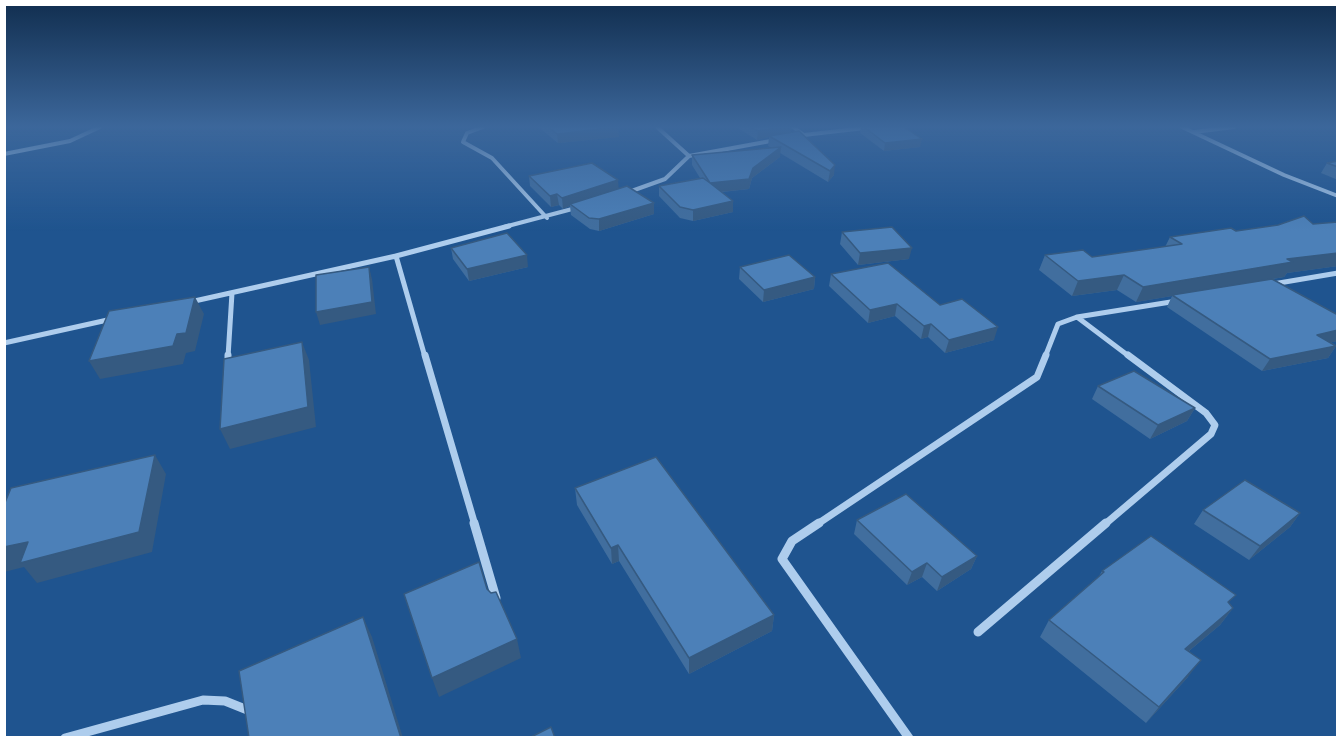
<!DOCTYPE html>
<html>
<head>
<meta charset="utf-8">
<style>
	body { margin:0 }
	#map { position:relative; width:1342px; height:742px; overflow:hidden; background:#1f548f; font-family:Barlow,sans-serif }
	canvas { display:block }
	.frame { position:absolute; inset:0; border:6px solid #fff; pointer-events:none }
</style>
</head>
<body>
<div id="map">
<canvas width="1342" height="742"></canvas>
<div class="frame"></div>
</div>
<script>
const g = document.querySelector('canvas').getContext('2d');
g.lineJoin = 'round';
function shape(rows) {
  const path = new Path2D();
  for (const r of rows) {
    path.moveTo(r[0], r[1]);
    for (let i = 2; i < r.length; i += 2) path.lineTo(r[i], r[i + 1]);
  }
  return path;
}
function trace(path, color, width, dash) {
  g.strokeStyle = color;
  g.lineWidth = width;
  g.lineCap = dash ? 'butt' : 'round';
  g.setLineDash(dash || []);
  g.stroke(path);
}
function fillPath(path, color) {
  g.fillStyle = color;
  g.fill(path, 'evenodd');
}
const minorFar3 = shape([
	[483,127,467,133,463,142,492,158,547,218],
	[657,127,689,156],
	[793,127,804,135],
	[1182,127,1284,175,1338,196],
	[1194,132,1234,127],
	[795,136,873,127],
	[4,154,70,141,100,127],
	[626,193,665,179,689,156,776,140],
	[504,227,576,208]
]);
const minorFar2 = shape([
	[396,256,425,357],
	[1273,284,1338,273],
	[190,302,396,256,509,226],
	[4,343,112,319],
	[228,357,232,293],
	[1045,357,1058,324,1077,317],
	[1130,357,1077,317,1177,301]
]);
const minorFar1 = shape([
	[425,355,475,525],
	[228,364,228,355],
	[816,525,1037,377,1046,355],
	[1104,525,1211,434,1215,425,1206,413,1128,355]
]);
const minor = shape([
	[474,523,496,598],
	[819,523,792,541,782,559,909,738],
	[978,632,1106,523],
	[65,738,203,700,225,701,250,711]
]);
const wall = shape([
	[538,127,618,127,619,137,558,143],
	[736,127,791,127,791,132,834,175,828,182,780,153,780,157,752,178,749,189,722,192,733,201,733,212,693,221,680,218,659,196,659,186,700,178,692,165,692,155,772,148,768,146,769,137,757,140],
	[861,127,904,127,920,147,884,151,860,133],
	[1338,161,1338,180,1321,173,1327,163],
	[529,176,618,189,654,214,599,231,590,229,571,215,570,206,563,209,559,205,551,207,530,186],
	[1338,222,1338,266,1287,273,1284,277,1273,279,1338,315,1338,341,1331,342,1336,346,1328,358,1262,371,1167,307,1172,296,1136,302,1117,290,1072,296,1039,270,1045,255,1092,257,1165,247,1170,237],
	[842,232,909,259,858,265,840,244],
	[451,248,528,267,469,281,453,259],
	[740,267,815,277,814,289,763,302,739,279],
	[831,274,940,305,994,340,945,353,928,337,921,339,895,316,868,323,829,286],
	[1098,386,1195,408,1187,421,1150,439,1092,399],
	[575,488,774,615,772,631,689,674,619,561,612,564,577,505],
	[1203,510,1300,513,1290,527,1249,560,1194,524],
	[857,520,977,556,971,569,937,591,922,577,907,585,854,534],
	[1102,571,1230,604,1233,608,1220,625,1189,651,1188,677,1146,723,1040,637,1049,620,1099,576]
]);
const shadedWall = shape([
	[618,127,619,137,558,143,557,134],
	[781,127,791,127,791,133,769,136,769,137,757,140,758,131],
	[922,139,920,147,884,151,885,143],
	[781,147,780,157,752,178,749,189,709,193,710,183,753,168],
	[835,165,834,175,828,182,830,171],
	[618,180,619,191,570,204,570,206,563,209,562,198],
	[557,194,559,205,551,207,550,196],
	[733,201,733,212,693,221,693,210],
	[654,203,654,214,599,231,599,219],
	[912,248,909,259,858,265,860,253],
	[1338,253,1338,266,1287,273,1284,277,1174,296,1172,295,1172,296,1136,302,1143,287,1287,259],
	[527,255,528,267,469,281,467,269],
	[369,267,372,279,376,314,320,325,316,312],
	[1124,275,1117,290,1072,296,1078,281],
	[815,277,814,289,763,302,764,290],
	[195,297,204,314,195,351,186,353,183,364,100,379,89,361,177,334],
	[897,304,895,316,868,323,870,310],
	[931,324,928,337,921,339,924,326],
	[998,327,994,340,945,353,949,340],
	[1338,330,1338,341,1309,347,1317,335],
	[302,342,309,360,316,427,230,449,220,429],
	[1336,346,1328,358,1262,371,1270,359],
	[1195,408,1187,421,1150,439,1158,425],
	[155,455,166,474,152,552,37,583,24,567,4,572,4,547,28,542],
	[1300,513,1290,527,1249,560,1260,546],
	[618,545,619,561,612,564,611,548],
	[977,556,971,569,937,591,942,577],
	[927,563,922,577,907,585,912,572],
	[1233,608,1220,625,1172,665,1185,649],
	[774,615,772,631,689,674,689,658],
	[363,617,372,637,403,738,401,738],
	[517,639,521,658,439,697,432,678],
	[1201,660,1188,677,1146,723,1159,707]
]);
const building = shape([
	[548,127,618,127,557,134,548,127],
	[750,127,781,127,758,131,750,127],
	[864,127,904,127,922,139,885,143,864,127],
	[799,131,835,165,830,171,769,136,799,131],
	[781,147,753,168,749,179,710,183,733,201,693,210,680,207,659,186,703,178,710,183,692,155,781,147],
	[1338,161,1338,167,1327,163,1338,161],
	[592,163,618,180,562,198,557,194,550,196,529,176,592,163],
	[627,186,654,203,599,219,589,218,570,204,627,186],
	[1304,216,1313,224,1338,222,1338,253,1287,259,1293,262,1143,287,1124,275,1078,281,1045,255,1083,250,1092,257,1182,244,1170,237,1231,228,1236,231,1278,225,1304,216],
	[892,227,912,248,860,253,842,232,892,227],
	[507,233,527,255,467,269,451,248,507,233],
	[789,255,815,277,764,290,740,267,789,255],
	[888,263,940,305,962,299,998,327,949,340,931,324,924,326,897,304,870,310,831,274,888,263],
	[369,267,372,302,316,312,316,275,369,267],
	[1272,279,1338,315,1338,330,1317,335,1336,346,1270,359,1172,295,1272,279],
	[195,297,186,333,177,334,173,346,89,361,109,311,195,297],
	[302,342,308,407,220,429,224,359,302,342],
	[1134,371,1195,408,1158,425,1098,386,1134,371],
	[155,455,139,532,20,563,28,542,4,547,4,505,11,488,155,455],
	[656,457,774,615,689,658,618,545,611,548,575,488,656,457],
	[1245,480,1300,513,1260,546,1203,510,1245,480],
	[906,494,977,556,942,577,927,563,912,572,857,520,906,494],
	[1151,536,1236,595,1228,602,1233,608,1185,649,1201,660,1159,707,1049,620,1104,572,1102,571,1151,536],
	[479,562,487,589,491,593,496,592,517,639,432,678,404,594,479,562],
	[363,617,401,738,249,738,239,671,363,617],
	[551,727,555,738,529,738,551,727]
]);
trace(minorFar3, '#aecded', 4);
trace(minorFar2, '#aecded', 5);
trace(minorFar1, '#aecded', 7);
trace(minor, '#aecded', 9);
fillPath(wall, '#416e9e');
fillPath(shadedWall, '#355a81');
fillPath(building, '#4c80b8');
trace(building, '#355a81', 1.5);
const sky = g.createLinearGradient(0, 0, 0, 231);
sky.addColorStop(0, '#112e4f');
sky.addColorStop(0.55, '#3c679b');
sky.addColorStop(1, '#3c679b00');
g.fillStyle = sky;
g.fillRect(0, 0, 1342, 231);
</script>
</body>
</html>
